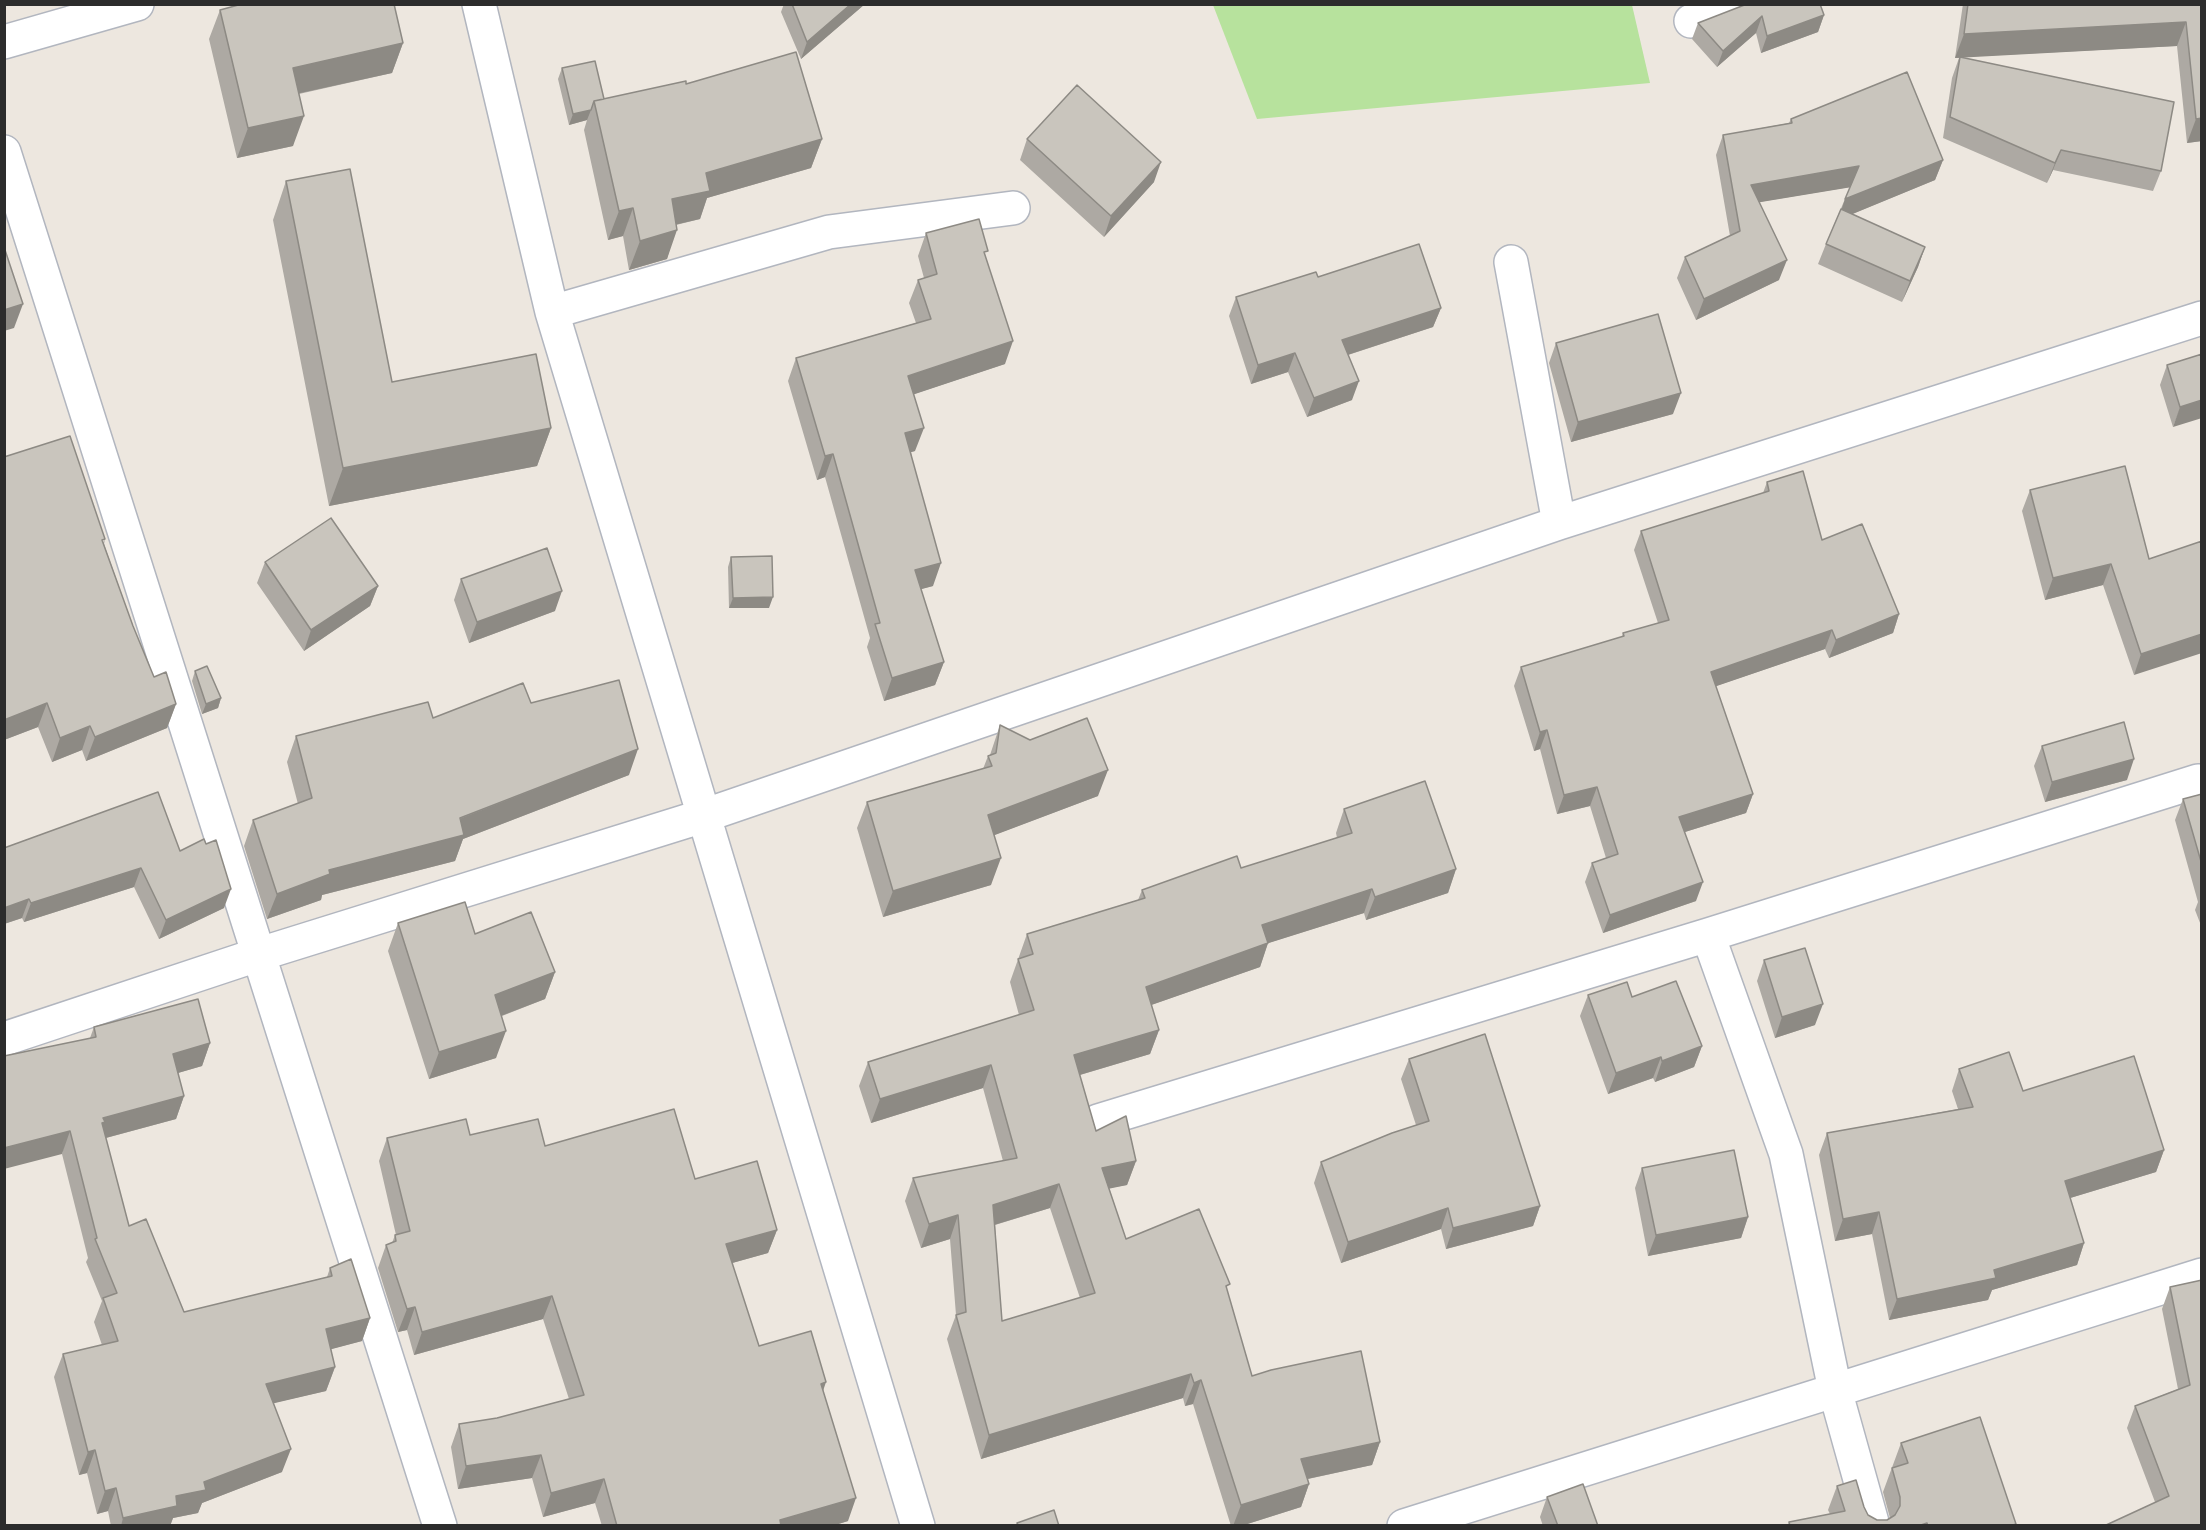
<!DOCTYPE html>
<html>
<head>
<meta charset="utf-8">
<style>
	body { margin:0 }
	#map { position:relative; width:2206px; height:1530px; overflow:hidden; background:#ede7df; font-family:"Golos Text",sans-serif }
	canvas { display:block }
	.frame { position:absolute; inset:0; border:6px solid #2c2c2c; pointer-events:none }
</style>
</head>
<body>
<div id="map">
<canvas width="2206" height="1530"></canvas>
<div class="frame"></div>
</div>
<script>
const g = document.querySelector('canvas').getContext('2d');
g.lineJoin = 'round';
function fillPath(path, color) {
  g.fillStyle = color;
  g.fill(path, 'evenodd');
}
function shape(rows) {
  const path = new Path2D();
  for (const r of rows) {
    path.moveTo(r[0], r[1]);
    for (let i = 2; i < r.length; i += 2) path.lineTo(r[i], r[i + 1]);
  }
  return path;
}
function trace(path, color, width, dash) {
  g.strokeStyle = color;
  g.lineWidth = width;
  g.lineCap = dash ? 'butt' : 'round';
  g.setLineDash(dash || []);
  g.stroke(path);
}
const green = shape([
	[1213,5,1632,5,1650,83,1257,119]
]);
const minor = shape([
	[479,4,552,312,918,1526],
	[1691,21,1734,4],
	[4,42,137,4],
	[4,152,440,1526],
	[1511,262,1559,523],
	[552,312,829,232,1013,208],
	[1708,935,1786,1154,1835,1390,1873,1526],
	[4,1039,260,954,703,816,1559,523,2202,318],
	[1098,1121,1708,935,2198,781],
	[1404,1526,2202,1275]
]);
const wall = shape([
	[784,4,865,4,801,59,781,12],
	[1820,4,1824,15,1818,32,1761,53,1756,33,1717,67,1692,39,1698,23],
	[1963,4,2202,4,2202,141,2187,143,2177,46,1961,57,2161,171,2153,191,2053,170,2047,183,1943,138,1952,78,1959,58,1955,58],
	[220,10,403,43,392,73,299,94,293,146,237,158,209,39],
	[562,68,604,99,686,84,822,139,811,168,707,198,700,219,676,225,667,259,629,270,623,236,608,240,584,130,587,120,569,125,558,79],
	[1791,119,1943,160,1935,180,1852,214,1925,247,1918,267,1902,302,1818,264,1826,244,1850,187,1759,202,1779,280,1696,320,1677,278,1685,257,1730,236,1716,155,1723,135,1789,123],
	[1027,139,1154,182,1104,237,1020,160],
	[286,181,392,382,551,428,537,466,329,506,273,220],
	[926,233,986,258,1005,364,914,394,915,451,911,452,933,586,921,589,944,662,935,685,884,701,867,647,870,638,825,477,817,480,788,381,796,358,916,323,909,303,918,280,924,278,918,256],
	[1318,277,1441,308,1433,327,1348,355,1352,400,1307,417,1288,372,1251,384,1229,316,1236,297],
	[1556,343,1673,414,1571,442,1549,363],
	[2202,354,2173,427,2160,385,2167,365],
	[1767,482,1822,540,1899,614,1893,633,1829,658,1825,649,1716,686,1753,794,1746,813,1685,832,1696,901,1603,933,1585,882,1592,863,1606,858,1590,806,1557,814,1540,749,1534,751,1514,686,1521,667,1622,637,1623,633,1658,623,1634,550,1641,531,1763,493],
	[2030,490,2149,559,2202,541,2134,675,2103,585,2045,600,2022,511],
	[105,539,104,544,133,626,154,677,176,704,167,728,86,761,82,750,52,762,38,727,4,740],
	[731,557,769,608,729,608,728,567],
	[265,562,378,586,370,606,304,651,257,583],
	[461,579,555,611,469,643,454,600],
	[195,671,221,698,218,708,202,714,192,681],
	[531,703,629,775,463,839,455,861,322,895,321,900,267,919,244,846,253,820,298,804,287,762,296,736,433,718],
	[1000,725,1098,796,994,835,991,885,883,917,857,828,867,802,983,769,988,756,990,755],
	[2042,746,2127,780,2045,802,2034,766],
	[2202,794,2202,928,2195,910,2198,902,2175,820,2183,799],
	[1344,809,1456,869,1448,893,1366,920,1364,913,1268,943,1260,967,1151,1005,1159,1030,1150,1054,1080,1075,1096,1131,1136,1161,1127,1185,1109,1188,1126,1239,1227,1290,1252,1376,1380,1442,1372,1465,1308,1479,1309,1484,1301,1507,1241,1526,1231,1526,1193,1404,1185,1406,1183,1398,981,1459,947,1339,956,1315,950,1239,921,1248,905,1201,913,1178,1003,1161,983,1088,871,1123,859,1086,868,1062,1019,1015,1010,982,1027,934,1138,900,1142,890,1241,868,1337,838,1336,833],
	[1050,1208,1080,1298,1002,1321,995,1225],
	[4,848,180,851,224,908,159,939,134,887,24,922,22,918,4,924],
	[398,923,475,934,555,972,545,999,502,1016,496,1058,429,1079,388,951],
	[1764,960,1815,1025,1775,1038,1757,981],
	[1588,995,1632,997,1702,1046,1694,1067,1655,1082,1653,1078,1608,1094,1580,1016],
	[94,1027,210,1043,202,1066,178,1073,184,1096,176,1119,106,1138,129,1226,184,1312,327,1277,330,1268,370,1318,362,1341,331,1349,335,1367,326,1391,273,1403,282,1472,202,1503,198,1513,173,1518,170,1526,111,1526,108,1511,97,1514,87,1473,79,1475,54,1377,63,1354,102,1345,94,1322,102,1301,86,1262,88,1258,62,1154,90,1038],
	[1409,1059,1540,1206,1533,1226,1446,1249,1441,1229,1341,1263,1314,1183,1321,1162,1416,1125,1401,1079],
	[1959,1069,2023,1091,2164,1150,2156,1172,2070,1198,2084,1243,2077,1265,1992,1290,1988,1300,1889,1320,1872,1234,1835,1241,1819,1155,1827,1133,1958,1109,1952,1091],
	[470,1135,545,1146,695,1179,777,1230,768,1253,732,1263,759,1346,823,1390,848,1521,832,1526,602,1526,595,1503,543,1517,532,1478,458,1489,451,1447,459,1424,497,1418,569,1399,543,1319,414,1355,407,1330,398,1332,378,1268,386,1245,392,1243,395,1235,396,1235,379,1161,387,1138],
	[1642,1168,1748,1217,1741,1238,1648,1256,1635,1188],
	[2202,1280,2202,1526,2155,1502,2127,1428,2135,1406,2178,1389,2162,1309,2170,1287],
	[1901,1443,2015,1526,1788,1526,1789,1522,1830,1514,1828,1510,1837,1486,1864,1507,1868,1515,1877,1520,1887,1520,1890,1518,1883,1492],
	[1547,1497,1598,1526,1543,1526,1540,1517]
]);
const shadedWall = shape([
	[851,4,865,4,801,59,807,42],
	[1824,15,1818,32,1761,53,1767,36],
	[1762,16,1756,33,1717,67,1723,51],
	[2186,22,2177,46,1955,58,1964,34],
	[403,43,392,73,282,97,293,68],
	[591,110,587,120,569,125,573,114],
	[304,116,293,146,237,158,248,128],
	[2202,118,2202,141,2187,143,2196,119],
	[822,139,811,168,707,198,700,219,661,228,672,199,706,173],
	[2061,150,2053,170,2047,183,2055,163],
	[1943,160,1935,180,1838,220,1845,199],
	[1161,162,1154,182,1104,237,1111,216],
	[1859,166,1852,187,1743,205,1751,185],
	[633,208,623,236,608,240,619,211],
	[677,230,667,259,629,270,640,241],
	[1925,247,1918,267,1902,302,1910,281],
	[1787,260,1779,280,1696,320,1704,299],
	[23,304,14,328,4,331,4,310],
	[1441,308,1433,327,1335,359,1342,340],
	[1013,341,1005,364,900,399,908,376],
	[1295,353,1288,372,1251,384,1258,365],
	[1359,381,1352,400,1307,417,1314,398],
	[1681,393,1673,414,1571,442,1578,422],
	[2202,400,2202,418,2173,427,2180,407],
	[551,428,537,466,329,506,343,468],
	[924,428,915,451,897,456,905,433],
	[833,454,825,477,817,480,825,456],
	[941,563,933,586,907,593,915,570],
	[2111,564,2103,585,2045,600,2053,578],
	[378,586,370,606,304,651,311,630],
	[562,591,555,611,469,643,477,622],
	[773,597,769,608,729,608,733,598],
	[1899,614,1893,633,1829,658,1836,640],
	[1832,630,1825,649,1705,690,1711,672],
	[2202,634,2202,653,2134,675,2141,654],
	[944,662,935,685,884,701,892,678],
	[221,698,218,708,202,714,206,704],
	[47,703,38,727,4,740,4,720],
	[176,704,167,728,86,761,95,737],
	[90,726,82,750,52,762,60,738],
	[1547,730,1540,749,1534,751,1540,732],
	[638,749,629,775,463,839,455,861,322,895,321,900,267,919,277,894,329,870],
	[2134,759,2127,780,2045,802,2052,782],
	[1108,770,1098,796,979,841,988,815],
	[1597,787,1590,806,1557,814,1564,795],
	[1753,794,1746,813,1672,836,1679,817],
	[1001,858,991,885,883,917,893,891],
	[141,868,134,887,24,922,31,903],
	[1456,869,1448,893,1366,920,1375,897],
	[1703,882,1696,901,1603,933,1610,915],
	[231,889,224,908,159,939,166,920],
	[1372,889,1364,913,1253,948,1262,925],
	[29,899,22,918,4,924,4,908],
	[1268,943,1260,967,1137,1010,1146,987],
	[555,972,545,999,485,1022,495,995],
	[1823,1004,1815,1025,1775,1038,1782,1017],
	[1159,1030,1150,1054,1066,1079,1074,1055],
	[506,1031,496,1058,429,1079,439,1052],
	[210,1043,202,1066,164,1077,173,1054],
	[1702,1046,1694,1067,1655,1082,1662,1061],
	[1661,1057,1653,1078,1608,1094,1616,1073],
	[991,1065,983,1088,871,1123,880,1099],
	[184,1096,176,1119,98,1140,103,1118],
	[70,1131,62,1154,4,1169,4,1148],
	[2164,1150,2156,1172,2057,1202,2065,1181],
	[1136,1161,1127,1185,1093,1192,1102,1168],
	[1059,1184,1050,1208,984,1228,993,1205],
	[1540,1206,1533,1226,1446,1249,1453,1228],
	[1448,1208,1441,1229,1341,1263,1348,1242],
	[1879,1212,1872,1234,1835,1241,1843,1219],
	[958,1215,950,1239,921,1248,929,1224],
	[1748,1217,1741,1238,1648,1256,1656,1235],
	[777,1230,768,1253,718,1267,726,1244],
	[2084,1243,2077,1265,1992,1290,1988,1300,1889,1320,1897,1299],
	[552,1296,543,1319,414,1355,422,1332],
	[415,1307,407,1330,398,1332,407,1309],
	[370,1318,362,1341,317,1353,326,1329],
	[335,1367,326,1391,258,1407,266,1384],
	[1191,1374,1183,1398,981,1459,989,1435],
	[1201,1380,1193,1404,1185,1406,1194,1383],
	[826,1382,818,1406,821,1384],
	[1380,1442,1372,1465,1293,1482,1301,1459],
	[291,1449,282,1472,202,1503,198,1513,173,1518,170,1526,121,1526,123,1518,176,1496,204,1482],
	[95,1450,87,1473,79,1475,88,1452],
	[541,1455,532,1478,458,1489,466,1466],
	[604,1479,595,1503,543,1517,551,1493],
	[1309,1484,1301,1507,1241,1526,1233,1526,1241,1505],
	[116,1488,108,1511,97,1514,105,1491],
	[856,1498,848,1521,832,1526,778,1526,780,1520]
]);
const building = shape([
	[242,4,394,4,403,43,293,68,304,116,248,128,220,10,242,4],
	[792,4,851,4,807,42,792,4],
	[1820,4,1824,15,1767,36,1762,16,1723,51,1698,23,1747,4,1820,4],
	[1968,4,2202,4,2202,118,2196,119,2186,22,1964,34,1968,4],
	[796,52,822,139,706,173,710,191,672,199,677,230,640,241,633,208,619,211,594,101,686,81,686,84,796,52],
	[1960,57,2174,102,2161,171,2061,150,2055,163,1950,117,1960,57],
	[595,61,604,99,594,101,591,110,573,114,562,68,595,61],
	[1907,72,1943,160,1845,199,1859,166,1751,185,1787,260,1704,299,1685,257,1740,231,1723,135,1792,123,1791,119,1907,72],
	[1077,85,1161,162,1111,216,1027,139,1077,85],
	[350,169,392,382,536,354,551,428,343,468,286,181,350,169],
	[1841,209,1925,247,1910,281,1826,244,1841,209],
	[979,219,988,251,984,252,1013,341,908,376,924,428,905,433,941,563,915,570,944,662,892,678,875,624,880,623,833,454,825,456,796,358,931,319,918,280,937,274,926,233,979,219],
	[1419,244,1441,308,1342,340,1359,381,1314,398,1295,353,1258,365,1236,297,1316,272,1318,277,1419,244],
	[4,247,23,304,4,310,4,247],
	[1658,314,1681,393,1578,422,1556,343,1658,314],
	[2202,354,2202,400,2180,407,2167,365,2202,354],
	[70,436,105,539,102,540,133,626,154,677,166,672,176,704,95,737,90,726,60,738,47,703,4,720,4,457,70,436],
	[2125,466,2149,559,2202,541,2202,634,2141,654,2111,564,2053,578,2030,490,2125,466],
	[1803,471,1822,540,1862,524,1899,614,1836,640,1832,630,1711,672,1753,794,1679,817,1703,882,1610,915,1592,863,1618,854,1597,787,1564,795,1547,730,1540,732,1521,667,1624,636,1623,633,1669,620,1641,531,1769,491,1767,482,1803,471],
	[331,518,378,586,311,630,265,562,331,518],
	[547,548,562,591,477,622,461,579,547,548],
	[772,556,773,597,733,598,731,557,772,556],
	[207,666,221,698,206,704,195,671,207,666],
	[619,680,638,749,460,818,464,835,329,870,330,874,277,894,253,820,312,798,296,736,428,702,433,718,523,683,531,703,619,680],
	[1087,718,1108,770,988,815,1001,858,893,891,867,802,992,766,988,756,996,753,1000,725,1030,740,1087,718],
	[2124,722,2134,759,2052,782,2042,746,2124,722],
	[1425,781,1456,869,1375,897,1372,889,1262,925,1268,943,1146,987,1159,1030,1074,1055,1096,1131,1126,1116,1136,1161,1102,1168,1126,1239,1199,1209,1230,1284,1226,1286,1252,1376,1271,1370,1361,1351,1380,1442,1301,1459,1309,1484,1241,1505,1201,1380,1194,1383,1191,1374,989,1435,956,1315,966,1312,958,1215,929,1224,913,1178,1017,1158,991,1065,880,1099,868,1062,1034,1010,1018,959,1033,954,1027,934,1145,898,1142,890,1237,856,1241,868,1352,833,1344,809,1425,781],
	[1059,1184,1095,1293,1002,1321,993,1205,1059,1184],
	[158,792,180,851,204,839,206,844,216,840,231,889,166,920,141,868,31,903,29,899,4,908,4,848,158,792],
	[2202,794,2202,865,2183,799,2202,794],
	[465,902,475,934,531,912,555,972,495,995,506,1031,439,1052,398,923,465,902],
	[1805,948,1823,1004,1782,1017,1764,960,1805,948],
	[1676,981,1702,1046,1662,1061,1661,1057,1616,1073,1588,995,1627,982,1632,997,1676,981],
	[198,999,210,1043,173,1054,184,1096,103,1118,105,1122,102,1123,129,1226,146,1219,184,1312,332,1276,330,1268,351,1259,370,1318,326,1329,335,1367,266,1384,291,1449,204,1482,206,1490,176,1496,177,1506,123,1518,116,1488,105,1491,95,1450,88,1452,63,1354,118,1341,103,1298,117,1293,95,1239,97,1238,70,1131,4,1148,4,1056,96,1037,94,1027,198,999],
	[1485,1034,1540,1206,1453,1228,1448,1208,1348,1242,1321,1162,1392,1133,1429,1121,1409,1059,1485,1034],
	[2009,1052,2023,1091,2134,1056,2164,1150,2065,1181,2084,1243,1994,1270,1996,1278,1897,1299,1879,1212,1843,1219,1827,1133,1973,1107,1959,1069,2009,1052],
	[674,1109,695,1179,757,1161,777,1230,726,1244,759,1346,811,1331,826,1382,821,1384,856,1498,780,1520,781,1526,617,1526,604,1479,551,1493,541,1455,466,1466,459,1424,497,1418,584,1395,552,1296,422,1332,415,1307,407,1309,386,1245,396,1241,395,1235,410,1231,387,1138,466,1119,470,1135,538,1119,545,1146,674,1109],
	[1734,1150,1748,1217,1656,1235,1642,1168,1734,1150],
	[2202,1280,2202,1526,2104,1526,2169,1496,2135,1406,2190,1385,2170,1287,2202,1280],
	[1980,1417,2016,1524,2010,1526,1928,1526,1927,1523,1918,1526,1790,1526,1789,1522,1845,1511,1837,1486,1856,1480,1864,1507,1868,1515,1877,1520,1887,1520,1895,1515,1900,1506,1900,1497,1892,1468,1908,1463,1901,1443,1980,1417],
	[1583,1484,1598,1526,1558,1526,1547,1497,1583,1484],
	[1054,1510,1059,1526,1018,1526,1017,1523,1054,1510]
]);
fillPath(green, '#b7e29d');
trace(minor, '#b2b6bf', 36);
trace(minor, '#fff', 33);
fillPath(wall, '#ada9a3');
fillPath(shadedWall, '#8d8a84');
fillPath(building, '#c9c5bd');
trace(building, '#8d8a84', 1.5);
</script>
</body>
</html>
